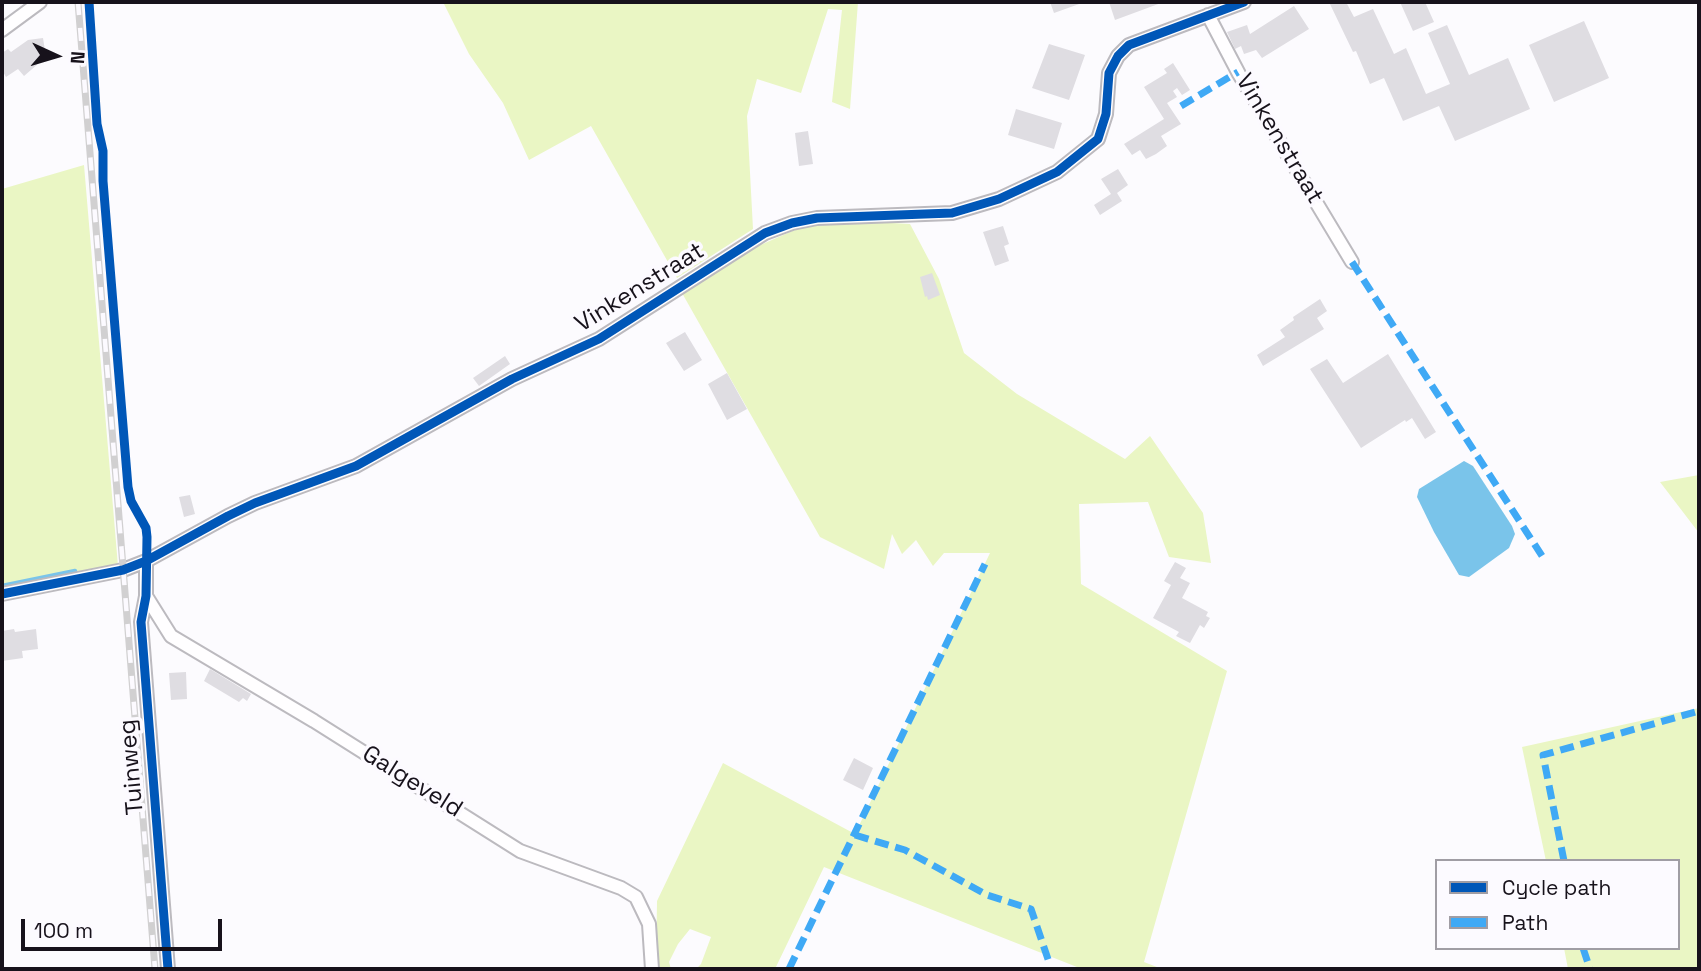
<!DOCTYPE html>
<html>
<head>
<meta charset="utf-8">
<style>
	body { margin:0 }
	#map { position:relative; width:1701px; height:971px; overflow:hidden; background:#fcfbfe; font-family:"Space Grotesk",sans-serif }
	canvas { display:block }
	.frame { position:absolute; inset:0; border:4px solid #17121b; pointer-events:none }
	.legend { position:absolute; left:1435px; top:859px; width:245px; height:91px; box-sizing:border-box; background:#fcfaff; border:2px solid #a09da4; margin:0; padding:9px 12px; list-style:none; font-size:21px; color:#17121b }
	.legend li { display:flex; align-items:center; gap:14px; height:35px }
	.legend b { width:35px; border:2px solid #a09da4 }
	.north { position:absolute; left:21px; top:21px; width:70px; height:70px; -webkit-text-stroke:5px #fcfaff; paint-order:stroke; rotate:94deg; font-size:19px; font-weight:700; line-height:28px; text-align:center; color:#17121b }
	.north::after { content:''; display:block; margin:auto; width:24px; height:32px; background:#17121b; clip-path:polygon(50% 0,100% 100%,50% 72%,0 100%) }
	.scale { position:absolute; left:21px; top:919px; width:201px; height:32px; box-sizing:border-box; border:4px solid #17121b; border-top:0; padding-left:9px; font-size:21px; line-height:24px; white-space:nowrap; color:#17121b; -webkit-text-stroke:5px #fcfaff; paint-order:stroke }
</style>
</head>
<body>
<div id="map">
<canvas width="1701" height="971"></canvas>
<div class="frame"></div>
<ul class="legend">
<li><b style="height:9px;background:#0057b8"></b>Cycle path</li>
<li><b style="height:9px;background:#3fa9f5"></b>Path</li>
</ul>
<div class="north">N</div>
<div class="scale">100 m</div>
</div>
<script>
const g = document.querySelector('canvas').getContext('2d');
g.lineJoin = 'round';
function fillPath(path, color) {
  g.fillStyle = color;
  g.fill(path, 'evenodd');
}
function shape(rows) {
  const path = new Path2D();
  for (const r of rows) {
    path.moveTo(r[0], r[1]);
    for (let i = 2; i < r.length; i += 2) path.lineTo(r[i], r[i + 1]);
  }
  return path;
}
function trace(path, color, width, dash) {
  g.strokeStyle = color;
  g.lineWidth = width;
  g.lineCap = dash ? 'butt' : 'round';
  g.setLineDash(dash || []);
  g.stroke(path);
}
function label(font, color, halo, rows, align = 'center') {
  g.font = font + ' "Space Grotesk",sans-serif';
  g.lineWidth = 7;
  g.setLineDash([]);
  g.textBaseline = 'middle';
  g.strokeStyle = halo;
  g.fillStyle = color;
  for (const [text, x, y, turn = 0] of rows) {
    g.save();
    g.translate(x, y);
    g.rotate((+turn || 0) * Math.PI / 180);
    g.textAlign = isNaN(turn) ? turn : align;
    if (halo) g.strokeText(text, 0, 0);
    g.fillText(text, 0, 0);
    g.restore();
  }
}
const green = shape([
	[443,2,858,2,850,109,832,102,842,10,828,9,801,93,757,79,747,116,753,229,677,278,591,126,529,160,503,103,469,54],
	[84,165,118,566,2,587,2,189],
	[857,221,910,224,939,279,964,353,1017,394,1125,459,1150,436,1203,513,1211,563,1169,557,1148,502,1079,504,1081,584,1227,671,1144,962,1162,969,1082,969,824,867,775,969,696,969,701,964,711,937,690,929,678,944,669,962,671,969,656,969,657,901,723,763,855,834,990,553,944,553,933,566,916,540,902,554,892,534,884,569,820,537,682,293,756,247,799,228],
	[1699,475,1699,533,1660,482],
	[1699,708,1699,969,1568,969,1564,948,1678,948,1678,861,1546,861,1522,747]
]);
const water = shape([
	[1464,461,1473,466,1512,526,1515,534,1509,548,1469,577,1459,575,1434,532,1417,497,1419,489]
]);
const stream = shape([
	[2,586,75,571]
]);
const building = shape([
	[1050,2,1082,2,1082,3,1054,13],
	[1109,2,1160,2,1161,3,1115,20],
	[1329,2,1346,2,1354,17,1373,9,1394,54,1406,48,1426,94,1450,84,1428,33,1447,25,1469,75,1508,58,1530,109,1455,141,1439,106,1403,121,1384,78,1370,84,1356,51,1353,52],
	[1400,2,1425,2,1434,22,1413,31],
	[1294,6,1309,29,1262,58,1256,50,1244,54,1241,46,1235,49,1227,32,1247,25,1250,34],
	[1584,21,1609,78,1554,102,1529,45],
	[43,38,46,57,24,76,18,69,6,77,2,70,2,53,8,49,11,52,28,40],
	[1049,44,1085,55,1069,100,1032,88],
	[1173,63,1190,90,1182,95,1177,88,1173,91,1177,97,1167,103,1181,124,1161,136,1167,146,1156,154,1146,159,1140,150,1132,155,1124,144,1164,119,1144,87,1167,73,1164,69],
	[1016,109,1062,123,1054,149,1008,135],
	[808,131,813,164,799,166,795,133],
	[1118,169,1128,185,1117,193,1122,201,1100,215,1094,205,1111,194,1101,179],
	[1003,226,1009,244,1004,246,1009,261,995,266,983,232],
	[932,273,940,295,928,300,927,296,925,297,920,277],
	[1320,299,1327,311,1317,318,1324,329,1263,366,1257,355,1285,337,1280,330,1294,320,1293,317],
	[685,332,702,360,684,371,666,343],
	[1388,354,1436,432,1425,439,1412,418,1406,422,1405,420,1361,448,1310,369,1327,359,1343,383],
	[505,356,510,364,479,386,473,378],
	[727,373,747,409,727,420,708,384],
	[190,495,195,514,184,517,179,497],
	[1175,562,1186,568,1180,578,1190,583,1182,598,1208,612,1206,616,1210,618,1204,628,1200,625,1190,643,1176,636,1179,632,1153,618,1171,585,1164,581],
	[14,629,15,632,36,629,38,649,22,651,23,658,2,661,2,631],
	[210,669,251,694,247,701,243,698,239,702,204,681],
	[186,672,187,699,171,700,169,673],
	[854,758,873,768,863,790,843,780]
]);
const minor = shape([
	[1208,15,1239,74,1352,262],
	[2,30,40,2],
	[146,561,146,596,141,622,168,969],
	[2,594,123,570,146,561,228,516,255,503,356,466,512,379,599,339,765,233,792,223,817,218,952,213,999,199,1057,172,1098,139,1106,114,1109,73,1118,56,1129,45,1244,2],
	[146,596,171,636,314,721,520,851,621,888,636,897,649,924,652,969]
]);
const rail = shape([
	[78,2,155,969]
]);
const quiet = shape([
	[1181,106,1238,72],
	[1352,262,1544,559],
	[855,835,905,850,987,895,1031,909,1049,962],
	[1564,861,1543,755,1699,711],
	[1583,948,1590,969],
	[789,969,985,564]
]);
const cycleway = shape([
	[89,2,97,124,103,151,103,181,128,487,131,501,146,528,147,537,146,596,141,622,168,969],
	[2,594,123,570,146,561,228,516,255,503,356,466,512,379,599,339,765,233,792,223,817,218,952,213,999,199,1057,172,1098,139,1106,114,1109,73,1118,56,1129,45,1244,2]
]);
const streetNames = [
	["Vinkenstraat",1279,139,59],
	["Vinkenstraat",640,288,-32],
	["Tuinweg",132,767,-95],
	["Galgeveld",412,782,32]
];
fillPath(green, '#eaf6c4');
fillPath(water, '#7ac4ea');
trace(stream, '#7ac4ea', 4.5);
fillPath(building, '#dfdde2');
trace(minor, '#bcbabf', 16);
trace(minor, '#fffeff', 12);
trace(rail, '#d1d0d1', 7);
trace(rail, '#fcfaff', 4.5, [13]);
trace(quiet, '#3fa9f5', 7, [14, 7]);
trace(cycleway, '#0057b8', 9);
label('24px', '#17121b', '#fcfaff', streetNames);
</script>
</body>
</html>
